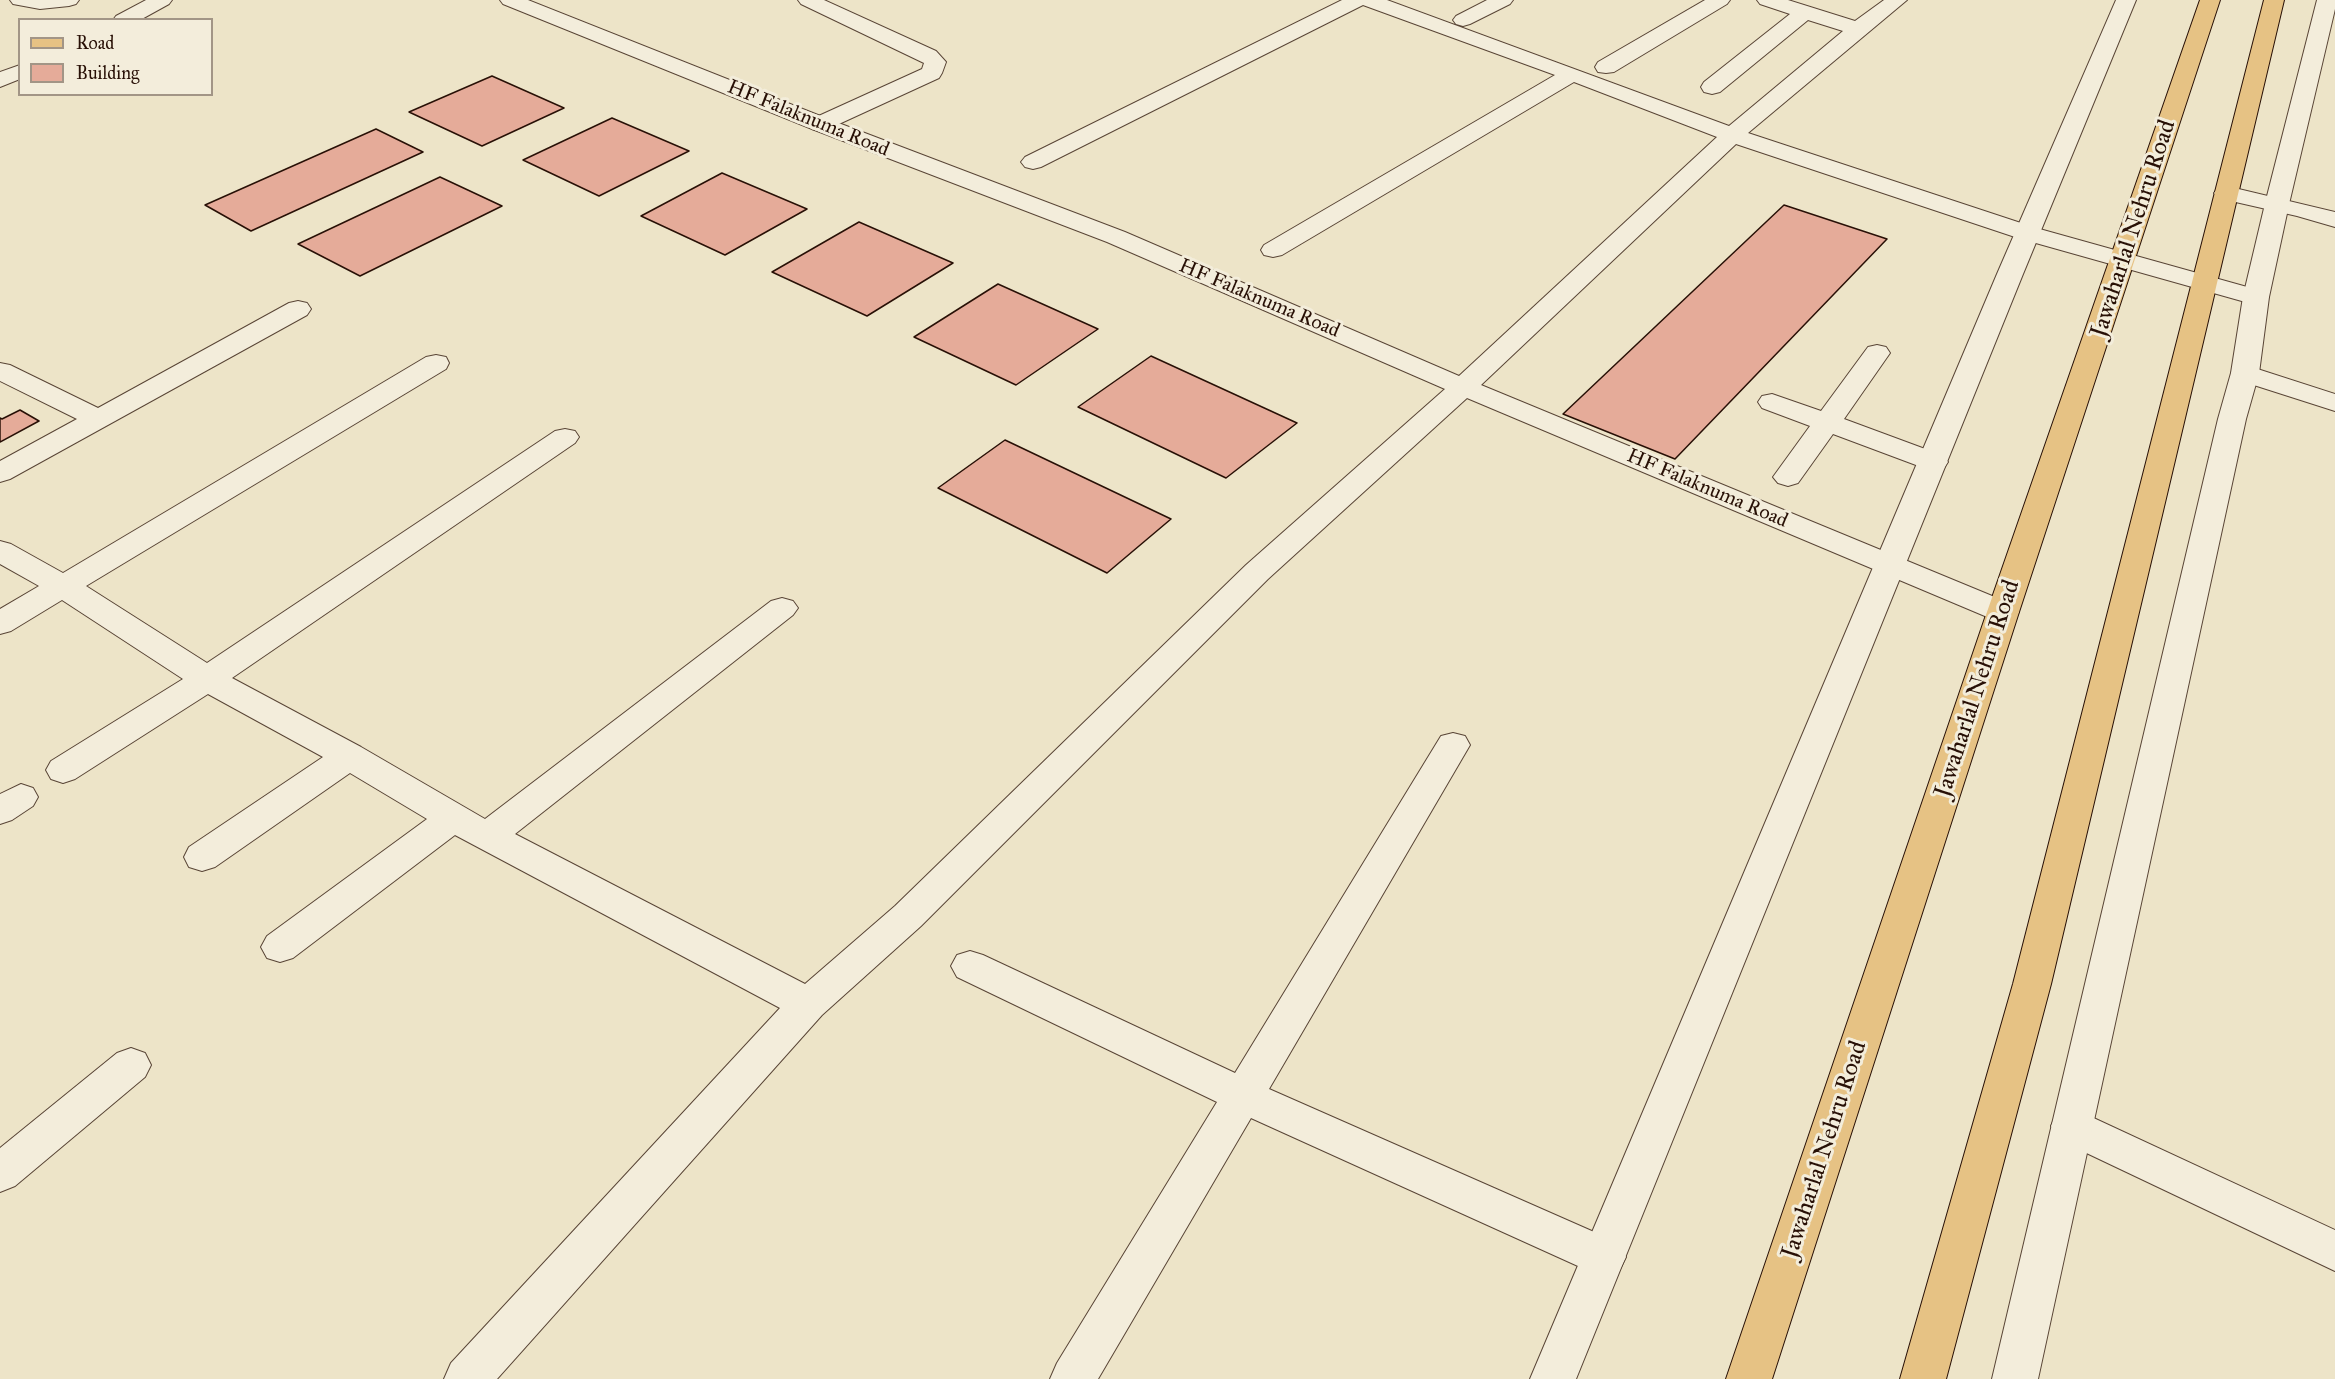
<!DOCTYPE html>
<html>
<head>
<meta charset="utf-8">
<style>
	body { margin:0 }
	#map { position:relative; width:2335px; height:1379px; overflow:hidden; background:#ede4c8; font-family:"IM FELL Great Primer",serif }
	canvas { display:block }
	.legend { position:absolute; left:18px; top:18px; width:195px; height:78px; box-sizing:border-box; background:#f3eddb; border:2px solid #a29586; margin:0; padding:8px 10px; list-style:none; font-size:18px; color:#281006 }
	.legend li { display:flex; align-items:center; gap:12px; height:30px }
	.legend b { width:30px; border:2px solid #a29586 }
</style>
</head>
<body>
<div id="map">
<canvas width="2335" height="1379"></canvas>
<ul class="legend">
<li><b style="height:8px;background:#e6c284"></b>Road</li>
<li><b style="height:16px;background:#e5ab99"></b>Building</li>
</ul>
</div>
<script>
const g = document.querySelector('canvas').getContext('2d');
g.lineJoin = 'round';
function fillPath(path, color) {
  g.fillStyle = color;
  g.fill(path, 'evenodd');
}
function shape(rows) {
  const path = new Path2D();
  for (const r of rows) {
    path.moveTo(r[0], r[1]);
    for (let i = 2; i < r.length; i += 2) path.lineTo(r[i], r[i + 1]);
  }
  return path;
}
function trace(path, color, width, dash) {
  g.strokeStyle = color;
  g.lineWidth = width;
  g.lineCap = dash ? 'butt' : 'round';
  g.setLineDash(dash || []);
  g.stroke(path);
}
function label(font, color, halo, rows, align = 'center') {
  g.font = font + ' "IM FELL Great Primer",serif';
  g.lineWidth = 6;
  g.setLineDash([]);
  g.textBaseline = 'middle';
  g.strokeStyle = halo;
  g.fillStyle = color;
  for (const [text, x, y, turn = 0] of rows) {
    g.save();
    g.translate(x, y);
    g.rotate((+turn || 0) * Math.PI / 180);
    g.textAlign = isNaN(turn) ? turn : align;
    if (halo) g.strokeText(text, 0, 0);
    g.fillText(text, 0, 0);
    g.restore();
  }
}
const building = shape([
	[492,76,564,108,482,146,409,112,492,76],
	[612,118,689,151,599,196,523,160,612,118],
	[376,129,423,152,251,231,205,205,376,129],
	[722,173,807,209,725,255,641,216,722,173],
	[440,177,502,206,360,276,298,244,440,177],
	[1784,205,1887,239,1675,459,1563,414,1784,205],
	[859,222,953,263,867,316,772,272,859,222],
	[998,284,1098,329,1016,385,914,337,998,284],
	[1151,356,1297,423,1226,478,1078,407,1151,356],
	[20,410,39,421,0,442,0,418,2,419,20,410],
	[1005,440,1171,519,1107,573,938,488,1005,440]
]);
const service = shape([
	[798,0,824,0,936,51,946,62,942,73,939,78,828,129,820,131,812,129,809,124,812,119,922,69,924,63,801,4,798,0],
	[1877,345,1886,347,1890,353,1844,419,1944,456,1948,462,1944,468,1934,471,1924,468,1833,434,1798,483,1788,486,1778,483,1773,477,1810,426,1762,408,1758,402,1762,396,1772,394,1821,411,1868,347,1877,345]
]);
const minor = shape([
	[10,0,79,0,76,4,69,6,40,9,13,4,10,0],
	[146,0,172,0,169,4,140,20,113,20,116,16,146,0],
	[500,0,528,0,828,119,1125,232,1459,376,1717,137,1574,82,1282,255,1273,257,1264,255,1261,250,1264,245,1555,75,1363,5,1041,167,1033,169,1025,167,1021,162,1025,157,1342,0,1387,0,1729,126,1843,31,1808,20,1720,92,1712,94,1704,92,1701,87,1704,82,1790,14,1760,4,1757,0,1788,0,1855,21,1884,0,1907,0,1748,133,2036,228,2265,292,2269,297,2265,302,2256,305,2018,238,1736,144,1481,385,2014,605,2019,612,2014,619,2003,622,1992,619,1467,398,1268,579,921,926,822,1015,497,1379,444,1379,451,1363,780,1008,455,835,293,958,280,962,267,958,261,947,267,936,427,819,350,773,215,867,202,871,189,867,184,857,189,847,323,757,208,694,75,779,63,783,51,779,46,770,51,761,183,679,62,600,11,631,0,634,0,609,39,586,0,564,0,541,11,544,63,573,426,357,436,355,446,357,449,363,446,369,86,586,207,663,555,431,565,429,575,431,579,437,575,443,232,678,361,747,485,819,771,601,782,598,793,601,798,608,793,615,515,834,805,984,895,906,1246,565,1445,389,1107,242,812,129,503,4,500,0],
	[1487,0,1513,0,1510,4,1470,24,1463,26,1456,24,1453,20,1456,16,1487,0],
	[1705,0,1730,0,1727,4,1614,72,1606,73,1598,72,1595,67,1598,62,1705,0],
	[20,65,20,79,0,87,0,72,20,65],
	[2226,186,2335,212,2335,227,2297,216,2218,198,2214,193,2218,188,2226,186],
	[298,301,307,303,311,309,307,315,10,479,0,482,0,461,77,419,0,381,0,363,10,365,98,408,289,303,298,301],
	[2245,365,2335,394,2335,411,2235,379,2231,373,2235,367,2245,365],
	[1453,733,1465,736,1470,745,1269,1089,1619,1243,1626,1257,1619,1271,1604,1277,1589,1271,1251,1118,1098,1379,1050,1379,1057,1363,1217,1102,957,977,951,966,957,955,970,951,983,955,1235,1073,1441,736,1453,733],
	[21,784,33,788,38,797,33,806,12,820,0,824,0,794,21,784],
	[131,1048,145,1053,151,1065,145,1077,15,1186,0,1192,0,1148,117,1053,131,1048],
	[2072,1108,2335,1230,2335,1271,2057,1139,2051,1126,2057,1113,2072,1108]
]);
const tertiary = shape([
	[2116,0,2136,0,2023,274,1576,1379,1530,1379,1997,274,2116,0],
	[2317,0,2335,0,2335,9,2289,204,2269,297,2259,373,2246,419,2038,1379,1992,1379,2218,419,2231,373,2243,297,2265,204,2317,0]
]);
const primary = shape([
	[2200,0,2220,0,2019,612,1772,1379,1726,1379,1987,612,2200,0],
	[2264,0,2284,0,2051,984,1946,1379,1900,1379,2013,984,2264,0]
]);
const farStreetnames = [
	["HF Falaknuma Road",808,119,22],
	["HF Falaknuma Road",1259,299,23],
	["HF Falaknuma Road",1707,489,23]
];
const streetNames = [
	["Jawaharlal Nehru Road",2134,229,-72],
	["Jawaharlal Nehru Road",1978,689,-72],
	["Jawaharlal Nehru Road",1825,1150,-72]
];
fillPath(building, '#e5ab99');
trace(building, '#281006', 1.5);
trace(service, '#594536', 2);
trace(minor, '#594536', 2);
trace(tertiary, '#594536', 2);
trace(primary, '#281006', 2);
fillPath(service, '#f3eddb');
fillPath(minor, '#f3eddb');
fillPath(tertiary, '#f3eddb');
fillPath(primary, '#e6c284');
label('20px', '#281006', '#f3eddb', farStreetnames);
label('24px', '#281006', '#f3eddb', streetNames);
</script>
</body>
</html>
